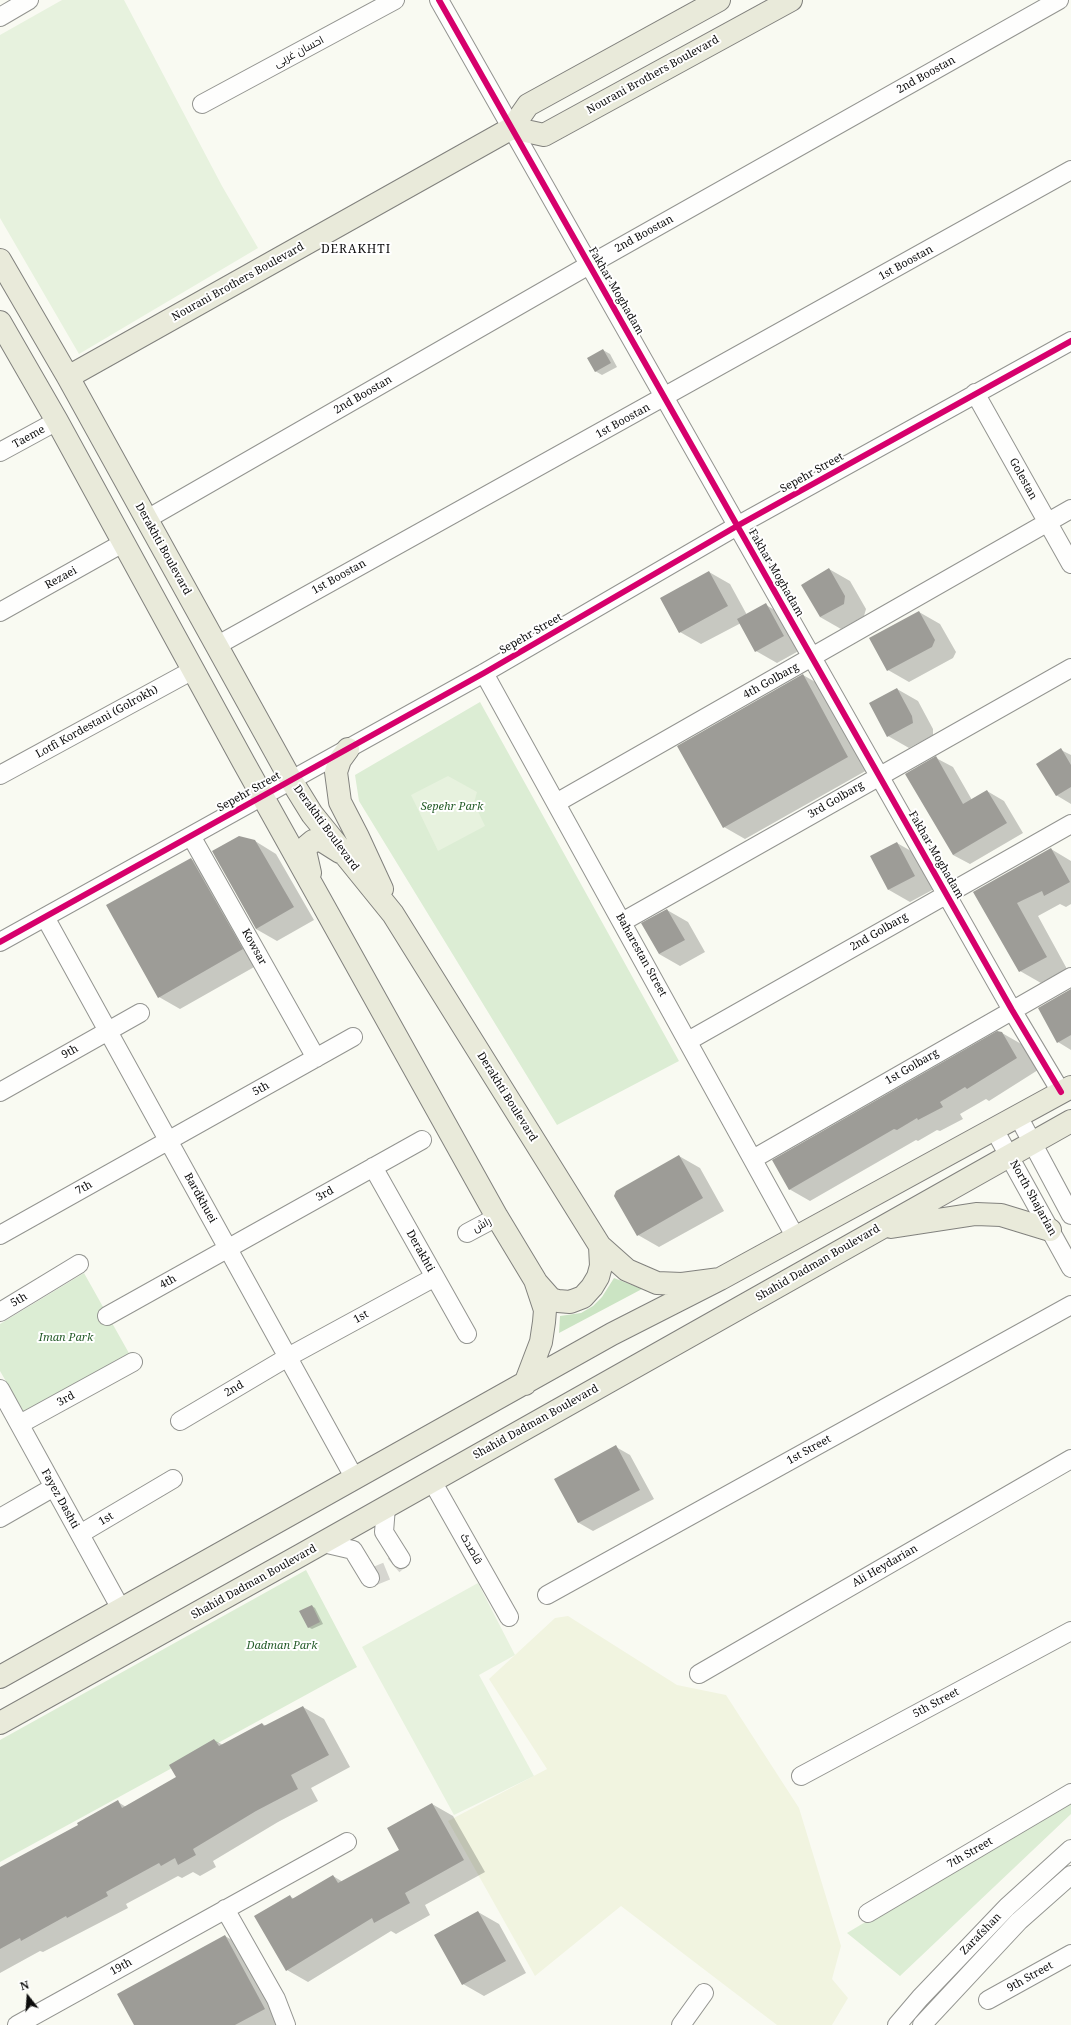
<!DOCTYPE html>
<html>
<head>
<meta charset="utf-8">
<style>
	body { margin:0 }
	#map { position:relative; width:1071px; height:2025px; overflow:hidden; background:#f9faf2; font-family:"Noto Serif",serif }
	canvas { display:block }
	.north { position:absolute; left:8px; top:1977px; width:40px; height:40px; -webkit-text-stroke:3px #fff; paint-order:stroke; rotate:343deg; font-size:11px; font-weight:700; line-height:16px; text-align:center; color:#0d0d0d }
	.north::after { content:''; display:block; margin:auto; width:14px; height:18px; background:#0d0d0d; clip-path:polygon(50% 0,100% 100%,50% 72%,0 100%) }
</style>
</head>
<body>
<div id="map">
<canvas width="1071" height="2025"></canvas>
<div class="north">N</div>
</div>
<script>
const g = document.querySelector('canvas').getContext('2d');
g.lineJoin = 'round';
function fillPath(path, color) {
  g.fillStyle = color;
  g.fill(path, 'evenodd');
}
function shape(rows) {
  const path = new Path2D();
  for (const r of rows) {
    path.moveTo(r[0], r[1]);
    for (let i = 2; i < r.length; i += 2) path.lineTo(r[i], r[i + 1]);
  }
  return path;
}
function trace(path, color, width, dash) {
  g.strokeStyle = color;
  g.lineWidth = width;
  g.lineCap = dash ? 'butt' : 'round';
  g.setLineDash(dash || []);
  g.stroke(path);
}
function label(font, color, halo, rows, align = 'center') {
  g.font = font + ' "Noto Serif",Cairo,serif';
  g.lineWidth = 4;
  g.setLineDash([]);
  g.textBaseline = 'middle';
  g.strokeStyle = halo;
  g.fillStyle = color;
  for (const [text, x, y, turn = 0] of rows) {
    g.save();
    g.translate(x, y);
    g.rotate((+turn || 0) * Math.PI / 180);
    g.textAlign = isNaN(turn) ? turn : align;
    if (halo) g.strokeText(text, 0, 0);
    g.fillText(text, 0, 0);
    g.restore();
  }
}
const farmland = shape([
	[568,1616,677,1685,726,1695,799,1808,841,1946,832,1979,848,1998,832,2025,777,2025,621,1906,535,1976,448,1821,547,1769,489,1679,555,1618]
]);
const green = shape([
	[480,702,679,1061,557,1125,359,801,355,775],
	[84,1273,130,1355,25,1414,0,1371,0,1324],
	[306,1570,357,1667,0,1862,0,1740],
	[1071,1799,1071,1814,900,1976,847,1933]
]);
const forest = shape([
	[614,1278,642,1289,559,1333,560,1316,581,1313,593,1306,602,1297]
]);
const pitch = shape([
	[62,0,124,0,222,186,258,248,79,354,0,218,0,35],
	[448,776,477,792,474,803,485,826,438,851,411,795],
	[478,1583,515,1655,479,1675,534,1776,454,1815,362,1647]
]);
const shadow = shape([
	[603,350,610,354,617,367,602,375,595,371],
	[829,569,850,581,866,609,864,616,841,629,820,617],
	[709,572,730,584,747,615,766,605,787,617,804,648,777,663,756,651,741,623,701,644,680,632],
	[919,612,940,624,956,652,953,658,909,682,888,670],
	[803,675,824,687,869,769,745,839,724,827],
	[897,689,918,701,933,729,933,735,909,748,888,736],
	[1061,750,1071,755,1071,804,1056,795],
	[936,758,953,767,972,800,987,791,1004,801,1023,833,970,864,953,855],
	[255,841,276,854,314,920,277,941,256,929],
	[897,843,918,855,936,888,910,902,889,890],
	[1051,849,1071,861,1071,904,1066,907,1060,904,1038,916,1067,969,1041,983,1020,971,974,892],
	[191,859,212,871,263,962,180,1009,159,997],
	[667,910,688,922,705,952,680,966,659,954],
	[1071,990,1071,1050,1058,1042],
	[1002,1033,1023,1045,1038,1070,989,1101,986,1099,960,1114,963,1119,940,1131,937,1130,918,1141,916,1140,810,1201,789,1189],
	[679,1156,700,1168,724,1211,659,1247,638,1235],
	[616,1447,630,1455,654,1499,593,1531,579,1523,555,1479],
	[312,1606,315,1608,323,1624,312,1629,308,1627],
	[303,1707,324,1719,350,1767,311,1788,318,1801,278,1822,213,1861,216,1867,200,1876,193,1872,182,1878,178,1876,126,1904,128,1908,43,1952,40,1951,0,1973,0,1869,79,1826,118,1802,126,1807,178,1777,214,1740,223,1745,262,1724,267,1726],
	[432,1804,453,1816,485,1872,425,1905,430,1915,396,1934,391,1931,308,1982,287,1970,290,1896,294,1899,333,1876,343,1882,400,1851],
	[478,1912,499,1924,526,1973,484,1996,463,1984],
	[225,1936,246,1948,278,2025,135,2025]
]);
const building = shape([
	[603,349,611,363,595,372,587,358],
	[829,568,845,596,844,604,820,617,801,585],
	[709,571,728,606,679,633,660,598],
	[766,603,784,636,755,652,737,619],
	[919,611,935,640,932,647,887,671,869,638],
	[803,674,848,757,723,828,677,746],
	[897,688,912,716,913,723,887,737,869,703],
	[1061,748,1071,765,1071,787,1056,796,1036,764],
	[936,756,963,804,987,790,1007,823,953,855,905,774],
	[239,836,255,840,294,907,256,929,212,851],
	[897,842,915,876,888,890,870,856],
	[1051,848,1070,882,1044,896,1042,891,1017,903,1047,957,1019,972,973,892],
	[191,858,243,949,158,998,106,905],
	[667,909,685,940,659,954,641,923],
	[1071,989,1071,1035,1057,1043,1038,1008],
	[997,1031,1002,1032,1017,1058,967,1089,965,1087,940,1102,943,1107,918,1120,917,1118,897,1130,894,1129,789,1190,772,1160],
	[679,1155,703,1198,637,1236,614,1196,616,1191],
	[616,1445,640,1490,578,1523,554,1479],
	[312,1605,320,1622,308,1628,299,1611],
	[303,1706,329,1755,291,1775,298,1789,256,1811,193,1849,196,1855,178,1865,175,1858,161,1866,159,1863,106,1892,108,1896,67,1918,66,1916,21,1941,20,1938,0,1949,0,1867,78,1825,77,1823,118,1800,122,1808,176,1777,169,1765,214,1739,219,1746,262,1723,264,1726],
	[432,1803,464,1860,405,1893,410,1903,374,1923,372,1918,286,1971,254,1916,290,1895,292,1899,333,1875,338,1883,399,1850,387,1828],
	[478,1911,506,1961,462,1985,434,1935],
	[225,1935,265,2009,235,2025,134,2025,117,1994]
]);
const minorTunnel = shape([
	[370,1578,387,1571,401,1559]
]);
const minor = shape([
	[439,0,1012,1010,1061,1092],
	[0,17,29,0],
	[202,104,395,0],
	[975,393,1071,564],
	[0,452,57,421],
	[147,519,589,265,1059,0],
	[0,612,123,543],
	[216,646,1071,170],
	[484,673,796,1238],
	[0,775,193,670],
	[556,803,1071,509],
	[191,836,316,1058],
	[45,917,355,1479],
	[622,922,1071,668],
	[0,942,484,673,737,526,1071,341],
	[688,1041,1071,824],
	[0,1092,140,1013],
	[1018,1116,1071,1215],
	[994,1129,1071,1268],
	[753,1159,1071,977],
	[373,1167,467,1334],
	[467,1233,497,1217],
	[0,1235,353,1037],
	[0,1312,79,1264],
	[107,1316,422,1140],
	[0,1389,121,1609],
	[180,1421,288,1357,435,1277],
	[20,1424,133,1362],
	[432,1481,509,1617],
	[386,1507,384,1532,401,1559],
	[0,1518,54,1487],
	[80,1534,173,1479],
	[323,1543,353,1550,370,1578],
	[547,1595,1071,1305],
	[699,1674,1071,1459],
	[801,1776,1071,1631],
	[225,1909,276,1999,286,2025],
	[868,1913,1071,1793],
	[988,2000,1071,1954],
	[17,2025,347,1842],
	[681,2025,704,1993],
	[897,2025,920,1998,1007,1907,1071,1849],
	[922,2025,1019,1921,1071,1875]
]);
const major = shape([
	[512,128,544,135,791,0],
	[0,260,68,377,291,780,312,814,393,914,600,1246,627,1270,657,1283,682,1284,720,1279],
	[0,322,57,421,244,763,497,1217,535,1280,545,1310,544,1322,541,1342,525,1384],
	[68,377,512,128,528,105,719,0],
	[348,749,340,760,336,772,340,802,358,837,382,889],
	[310,873,305,851,307,846,313,841,321,840,340,852],
	[891,1227,976,1214,1001,1215,1050,1230],
	[536,1282,551,1299,558,1301,570,1302,583,1297,592,1287,598,1277,601,1266,600,1246],
	[0,1677,612,1334,720,1279,1071,1087],
	[0,1723,301,1555,1071,1121]
]);
const cycleway = shape([
	[439,0,1012,1010,1061,1092],
	[0,942,484,673,737,526,1071,341]
]);
const streetNames = [
	["احسان غربی",299,52,-28],
	["Nourani Brothers Boulevard",653,75,-29],
	["2nd Boostan",926,75,-29],
	["2nd Boostan",644,234,-29],
	["1st Boostan",906,263,-29],
	["Nourani Brothers Boulevard",238,282,-29],
	["Fakhar Moghadam",616,291,60],
	["2nd Boostan",363,395,-30],
	["1st Boostan",623,421,-29],
	["Taeme",29,437,-29],
	["Sepehr Street",812,473,-29],
	["Golestan",1023,479,61],
	["Derakhti Boulevard",163,549,61],
	["Fakhar Moghadam",776,573,60],
	["1st Boostan",339,577,-29],
	["Rezaei",61,578,-29],
	["Sepehr Street",531,634,-30],
	["4th Golbarg",771,681,-29],
	["Lotfi Kordestani (Golrokh)",97,722,-29],
	["Sepehr Street",249,792,-29],
	["3rd Golbarg",836,800,-30],
	["Derakhti Boulevard",326,828,54],
	["Fakhar Moghadam",936,855,60],
	["2nd Golbarg",879,932,-30],
	["Kowsar",254,947,61],
	["Baharestan Street",641,955,61],
	["9th",70,1052,-29],
	["1st Golbarg",912,1067,-30],
	["5th",261,1089,-29],
	["Derakhti Boulevard",507,1097,58],
	["7th",84,1188,-29],
	["3rd",325,1194,-29],
	["Bardkhuei",200,1198,61],
	["North Shajarian",1033,1198,61],
	["راش",482,1225,-28],
	["Derakhti",420,1251,61],
	["Shahid Dadman Boulevard",818,1263,-30],
	["4th",168,1282,-29],
	["5th",19,1300,-31],
	["1st",361,1317,-29],
	["2nd",234,1389,-30],
	["3rd",66,1399,-29],
	["Shahid Dadman Boulevard",536,1422,-29],
	["1st Street",809,1450,-29],
	["Fayez Dashti",60,1499,61],
	["1st",106,1519,-31],
	["قاصدک",471,1549,60],
	["Ali Heydarian",885,1566,-30],
	["Shahid Dadman Boulevard",254,1582,-29],
	["5th Street",936,1703,-28],
	["7th Street",970,1853,-30],
	["Zarafshan",981,1934,-46],
	["19th",121,1967,-29],
	["9th Street",1030,1977,-29]
];
const parkNames = [
	["Sepehr Park",452,807],
	["Iman Park",66,1338],
	["Dadman Park",282,1646]
];
const neighbourhoodNames = [
	["DERAKHTI",356,250]
];
fillPath(farmland, '#f1f4e0');
fillPath(green, '#dcedd4');
fillPath(forest, '#cbe4c3');
fillPath(pitch, '#e7f2de');
fillPath(shadow, '#0003');
fillPath(building, '#9d9c97');
trace(minorTunnel, '#d6d6d0', 18, [18, 9]);
trace(minor, '#939490', 20);
trace(major, '#81817d', 24);
trace(minor, '#fefefd', 18);
trace(major, '#e9eada', 22);
trace(cycleway, '#d6006c', 6);
label('11px', '#0d0d0d', '#fff', streetNames);
label('italic 11px', '#255c29', '#fff', parkNames);
g.letterSpacing = '1px';
label('12px', '#0d0d0d', '#fff', neighbourhoodNames);
g.letterSpacing = '0px';
</script>
</body>
</html>
